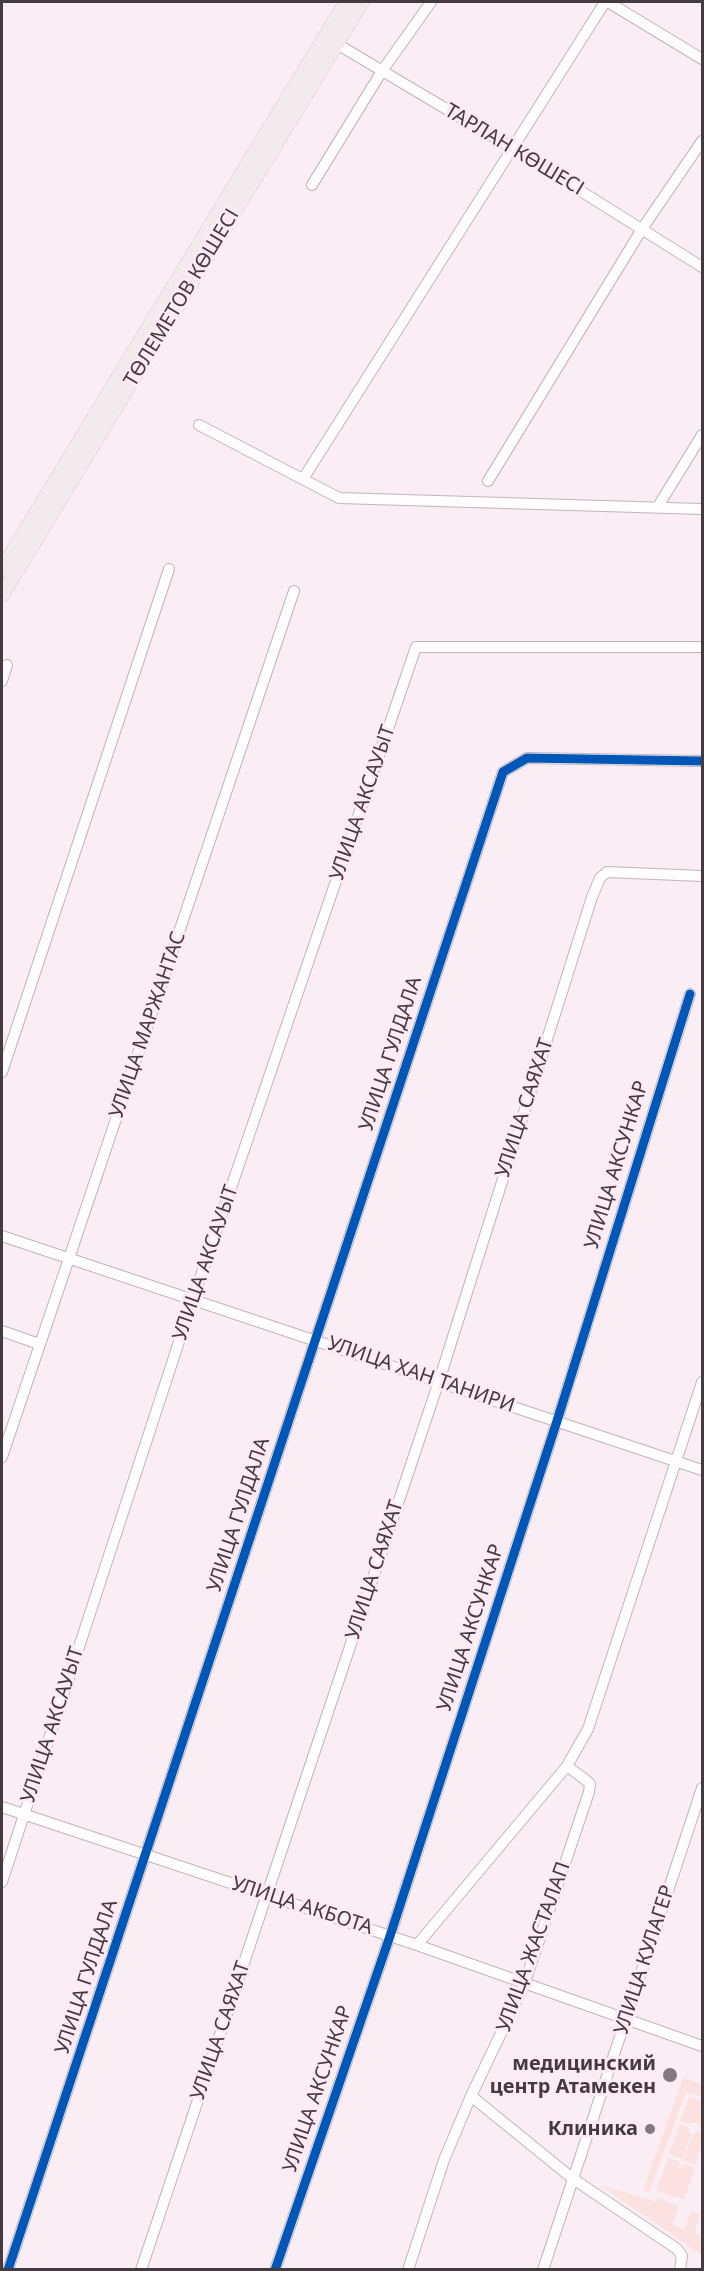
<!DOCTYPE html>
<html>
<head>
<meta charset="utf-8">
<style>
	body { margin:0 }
	#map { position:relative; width:704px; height:2271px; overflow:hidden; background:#faeef4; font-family:"Noto Sans",sans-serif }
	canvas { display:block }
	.frame { position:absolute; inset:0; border:3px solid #443a3f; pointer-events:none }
</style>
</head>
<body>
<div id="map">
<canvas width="704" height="2271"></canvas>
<div class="frame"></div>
</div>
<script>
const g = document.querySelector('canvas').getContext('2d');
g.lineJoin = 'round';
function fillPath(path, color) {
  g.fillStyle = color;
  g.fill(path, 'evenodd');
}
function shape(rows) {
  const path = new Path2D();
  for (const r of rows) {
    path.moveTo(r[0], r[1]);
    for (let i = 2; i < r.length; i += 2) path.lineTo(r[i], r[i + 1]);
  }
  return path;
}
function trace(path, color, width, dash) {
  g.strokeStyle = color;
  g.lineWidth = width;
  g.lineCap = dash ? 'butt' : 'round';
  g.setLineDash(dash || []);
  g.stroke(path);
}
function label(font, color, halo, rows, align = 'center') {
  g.font = font + ' "Noto Sans",sans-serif';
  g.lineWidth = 6;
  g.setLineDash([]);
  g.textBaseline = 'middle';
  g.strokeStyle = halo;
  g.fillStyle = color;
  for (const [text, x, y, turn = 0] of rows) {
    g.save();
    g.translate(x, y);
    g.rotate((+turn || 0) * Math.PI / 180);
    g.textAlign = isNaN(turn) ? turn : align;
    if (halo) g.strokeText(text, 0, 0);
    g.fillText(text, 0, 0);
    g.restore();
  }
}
const green = shape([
	[683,2078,702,2084,702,2097,686,2092,649,2192,643,2190],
	[689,2097,702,2102,702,2129,696,2122,688,2124,680,2121],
	[680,2124,687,2126,691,2134,682,2159,669,2154],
	[699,2131,702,2132,702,2144,695,2165,683,2160,693,2134],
	[668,2158,680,2162,678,2167,682,2168,684,2164,695,2168,684,2200,656,2190],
	[598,2184,656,2202,658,2198,679,2206,672,2224,684,2230,691,2211,700,2214,694,2233,702,2236,702,2255]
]);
const minor = shape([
	[608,2,702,59],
	[332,41,512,148,702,267],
	[312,185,382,71,431,2],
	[199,425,339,498,702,509],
	[303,479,605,2],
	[488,481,642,229,702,141],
	[657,508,702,435],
	[2,681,7,665],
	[2,1072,169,569],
	[2,1236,702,1470],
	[2,1331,39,1344],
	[2,1457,294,591],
	[2,1807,417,1945,702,2046],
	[2,1882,193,1299,416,647,702,647],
	[417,1945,567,1766,588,1729,702,1382],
	[471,2096,572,2178,677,2249,682,2256,680,2270],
	[8,2270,503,772,527,758,702,761],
	[141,2270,439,1381,592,897,600,878,607,872,702,876],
	[275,2270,390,1936,557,1421,690,994],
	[408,2270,444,2160,471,2096,524,1985,589,1792,590,1784,587,1781,567,1766],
	[543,2270,702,1788]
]);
const major = shape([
	[2,569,346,2],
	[2,595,362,2]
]);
const cycleway = shape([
	[8,2270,503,772,527,758,702,761],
	[275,2270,390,1936,557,1421,690,994]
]);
const markers = [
	[670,2075,8,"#84797e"],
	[650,2129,6,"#84797e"]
];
const streetNames = [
	["ТАРЛАН КӨШЕСІ",514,150,31],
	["ТӨЛЕМЕТОВ КӨШЕСІ",182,298,-59],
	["УЛИЦА АКСАУЫТ",363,803,-71],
	["УЛИЦА МАРЖАНТАС",148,1025,-71],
	["УЛИЦА ГУЛДАЛА",391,1054,-72],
	["УЛИЦА САЯХАТ",525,1108,-72],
	["УЛИЦА АКСУНКАР",617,1165,-73],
	["УЛИЦА АКСАУЫТ",206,1263,-71],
	["УЛИЦА ХАН ТАНИРИ",421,1375,19],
	["УЛИЦА ГУЛДАЛА",239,1515,-72],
	["УЛИЦА САЯХАТ",375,1570,-72],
	["УЛИЦА АКСУНКАР",471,1628,-72],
	["УЛИЦА АКСАУЫТ",53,1725,-72],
	["УЛИЦА АКБОТА",302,1906,18],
	["УЛИЦА ЖАСТАЛАП",534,1947,-70],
	["УЛИЦА КУЛАГЕР",645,1960,-72],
	["УЛИЦА ГУЛДАЛА",87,1977,-72],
	["УЛИЦА САЯХАТ",221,2031,-71],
	["УЛИЦА АКСУНКАР",318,2089,-71]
];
const poiNames = [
	["медицинский",656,2064],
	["центр Атамекен",656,2087],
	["Клиника",638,2129]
];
fillPath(green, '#fbe1df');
trace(minor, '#bfb5ba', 12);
trace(major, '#d4cdd1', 15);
trace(minor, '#fefcfd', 10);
trace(major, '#f2eaec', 14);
trace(cycleway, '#0057b8', 9);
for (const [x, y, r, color] of markers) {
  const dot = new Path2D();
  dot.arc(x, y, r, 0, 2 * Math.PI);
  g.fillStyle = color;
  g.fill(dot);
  trace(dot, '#feeaf5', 2);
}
label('20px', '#443a3f', '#feeaf5', streetNames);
label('bold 20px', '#443a3f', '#feeaf5', poiNames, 'right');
</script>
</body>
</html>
